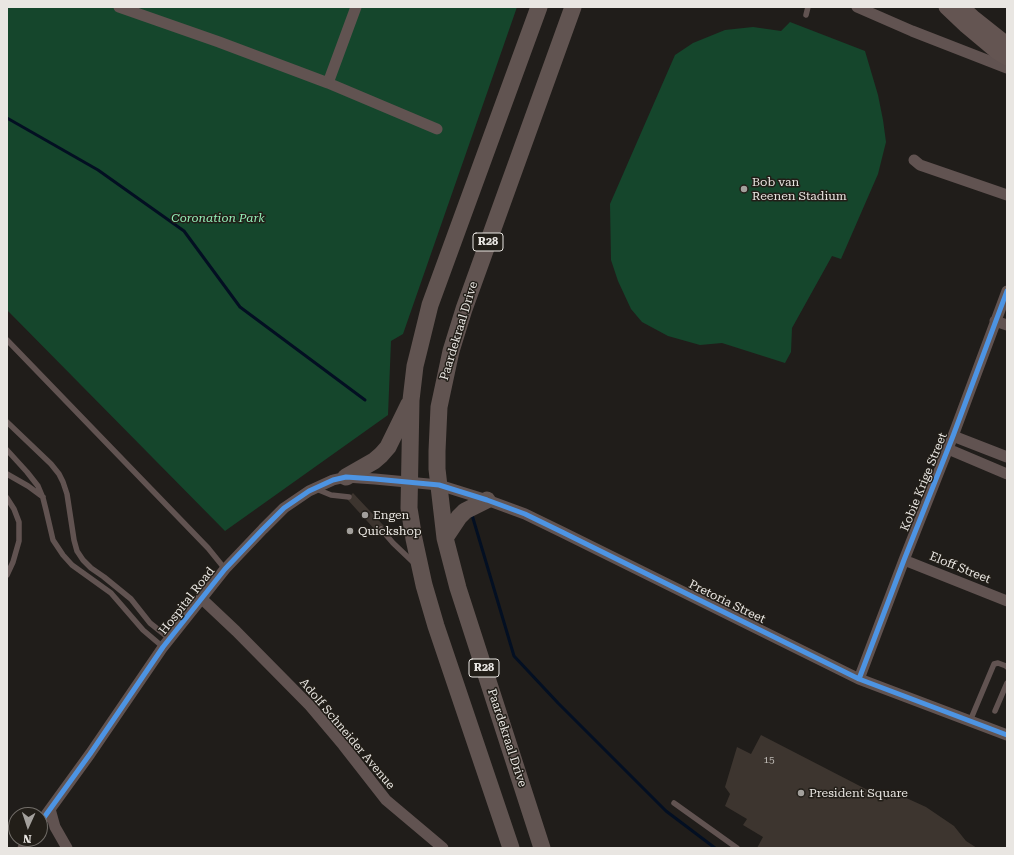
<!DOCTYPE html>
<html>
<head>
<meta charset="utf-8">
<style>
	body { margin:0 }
	#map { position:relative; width:1014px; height:855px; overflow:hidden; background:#201d1a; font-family:"Roboto Serif",serif }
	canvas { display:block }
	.frame { position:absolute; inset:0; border:8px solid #e9e6e2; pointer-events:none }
	.north { position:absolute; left:8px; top:807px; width:40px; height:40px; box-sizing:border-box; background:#221e18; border:1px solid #726e69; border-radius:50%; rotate:183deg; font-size:11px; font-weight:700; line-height:16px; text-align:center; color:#e9e6e2 }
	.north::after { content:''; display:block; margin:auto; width:14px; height:18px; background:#a3a09c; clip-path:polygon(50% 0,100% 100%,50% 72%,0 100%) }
</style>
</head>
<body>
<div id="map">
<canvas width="1014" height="855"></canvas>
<div class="frame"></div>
<div class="north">N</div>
</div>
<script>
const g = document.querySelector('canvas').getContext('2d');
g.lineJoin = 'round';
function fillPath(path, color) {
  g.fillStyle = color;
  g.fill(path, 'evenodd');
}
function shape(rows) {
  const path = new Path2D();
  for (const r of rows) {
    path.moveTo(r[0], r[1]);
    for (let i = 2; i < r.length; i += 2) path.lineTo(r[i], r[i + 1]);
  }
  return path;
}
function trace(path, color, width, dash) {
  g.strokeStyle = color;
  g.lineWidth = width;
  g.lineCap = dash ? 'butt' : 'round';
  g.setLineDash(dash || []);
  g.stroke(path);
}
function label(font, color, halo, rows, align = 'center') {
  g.font = font + ' "Roboto Serif",serif';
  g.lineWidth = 3;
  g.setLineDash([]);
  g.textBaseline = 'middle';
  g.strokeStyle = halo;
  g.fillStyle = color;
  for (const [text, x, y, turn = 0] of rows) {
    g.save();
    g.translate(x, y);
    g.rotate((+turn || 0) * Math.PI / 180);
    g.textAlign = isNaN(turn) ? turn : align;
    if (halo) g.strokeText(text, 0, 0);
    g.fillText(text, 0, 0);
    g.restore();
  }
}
const green = shape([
	[7,7,517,7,403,334,391,341,388,415,225,531,7,310],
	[790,22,865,51,878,95,883,120,886,142,878,174,841,259,832,256,792,328,791,352,785,363,722,343,700,345,668,336,642,322,631,309,618,281,611,260,610,204,675,55,693,43,725,30,753,27,781,31]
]);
const stream = shape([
	[7,118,98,170,184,231,240,307,365,400],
	[472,515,514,656,558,703,666,811,715,848]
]);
const building = shape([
	[353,493,384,526,377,532,347,499],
	[761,735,887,800,891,791,926,807,954,826,966,841,977,848,757,848,763,837,743,825,747,819,725,806,730,794,725,787,737,747,751,754]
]);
const lane = shape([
	[806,15,808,7],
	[7,340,208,548,225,569],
	[7,422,51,464,59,474,63,482,67,494,74,540,77,551,83,560,91,568,104,577,131,599,150,623,170,639],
	[7,450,27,472,38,486,43,498,46,510,53,540,63,555,72,565,111,593,143,630,163,647],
	[7,474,28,486,43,497],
	[314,488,331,495,349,497],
	[7,498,14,509,19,522,19,541,13,562,7,575],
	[381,529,393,543,414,563],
	[995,711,1007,683],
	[970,721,994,664,998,663,1006,666,1007,667],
	[674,803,737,848]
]);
const street = shape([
	[119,7,219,42,328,83,437,129],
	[857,7,912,31,1007,68],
	[328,83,356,7],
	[914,160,920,165,1007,195],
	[995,321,1007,325],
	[953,436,1007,457],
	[948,449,1007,474],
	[904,560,1007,601],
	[201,598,236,631,310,706,343,745,386,800,443,848],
	[859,679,904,560,953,436,1007,291],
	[50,809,55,827,67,848],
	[40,823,90,754,163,647,225,569,263,529,284,508,309,491,333,480,346,477,375,479,439,485,487,500,525,514,562,532,859,679,1007,735],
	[23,848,29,839]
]);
const secondary = shape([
	[946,7,966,26,997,52,1007,58],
	[962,7,973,17,1007,44]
]);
const primary = shape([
	[346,477,374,461,381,455,388,447,409,404],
	[445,538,459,517,465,511,487,500],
	[511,848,436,626,424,585,414,539,409,508,411,400,415,366,419,350,430,305,539,7],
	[542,848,458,588,445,538,437,469,437,451,439,407,451,351,464,309,573,7]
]);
const cycleway = shape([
	[859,679,904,560,953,436,1007,291],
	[40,823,90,754,163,647,225,569,263,529,284,508,309,491,333,480,346,477,375,479,439,485,487,500,525,514,562,532,859,679,1007,735]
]);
const markers = [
	[744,189,4,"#a3a09c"],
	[365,515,4,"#a3a09c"],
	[350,531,4,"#a3a09c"],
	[801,793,4,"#a3a09c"]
];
const numberNames = [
	["15",769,760]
];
const shields = [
	[488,242,30],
	[484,668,30]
];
const shieldNames = [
	["R28",488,242],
	["R28",484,668]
];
const poiNames = [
	["Bob van",752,182],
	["Reenen Stadium",752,196],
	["Engen",373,515],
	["Quickshop",358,531],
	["President Square",809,793]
];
const parkNames = [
	["Coronation Park",218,218]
];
const streetNames = [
	["Paardekraal Drive",459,331,-73],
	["Kobie Krige Street",924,482,-68],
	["Eloff Street",960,568,22],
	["Hospital Road",187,601,-52],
	["Pretoria Street",727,602,26],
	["Adolf Schneider Avenue",347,734,50],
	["Paardekraal Drive",507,738,72]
];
fillPath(green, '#15462c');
trace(stream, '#030f22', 3);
fillPath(building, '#3d352f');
trace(lane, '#615351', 5.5);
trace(street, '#615351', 11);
trace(secondary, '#645552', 15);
trace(primary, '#615451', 17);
trace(cycleway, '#4d94e3', 5);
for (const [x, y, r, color] of markers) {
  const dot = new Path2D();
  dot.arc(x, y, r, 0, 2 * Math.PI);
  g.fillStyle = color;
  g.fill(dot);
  trace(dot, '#221e18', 1.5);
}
label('10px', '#bebab5', null, numberNames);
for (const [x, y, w] of shields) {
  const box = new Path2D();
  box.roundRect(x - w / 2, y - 9, w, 18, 3);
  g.fillStyle = '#221e18';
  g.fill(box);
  trace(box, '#e9e6e2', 1);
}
label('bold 11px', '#e9e6e2', null, shieldNames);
label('12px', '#e9e6e2', '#221e18', poiNames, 'left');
label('italic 12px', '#94efb8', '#221e18', parkNames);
label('12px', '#e9e6e2', '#221e18', streetNames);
</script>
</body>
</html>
